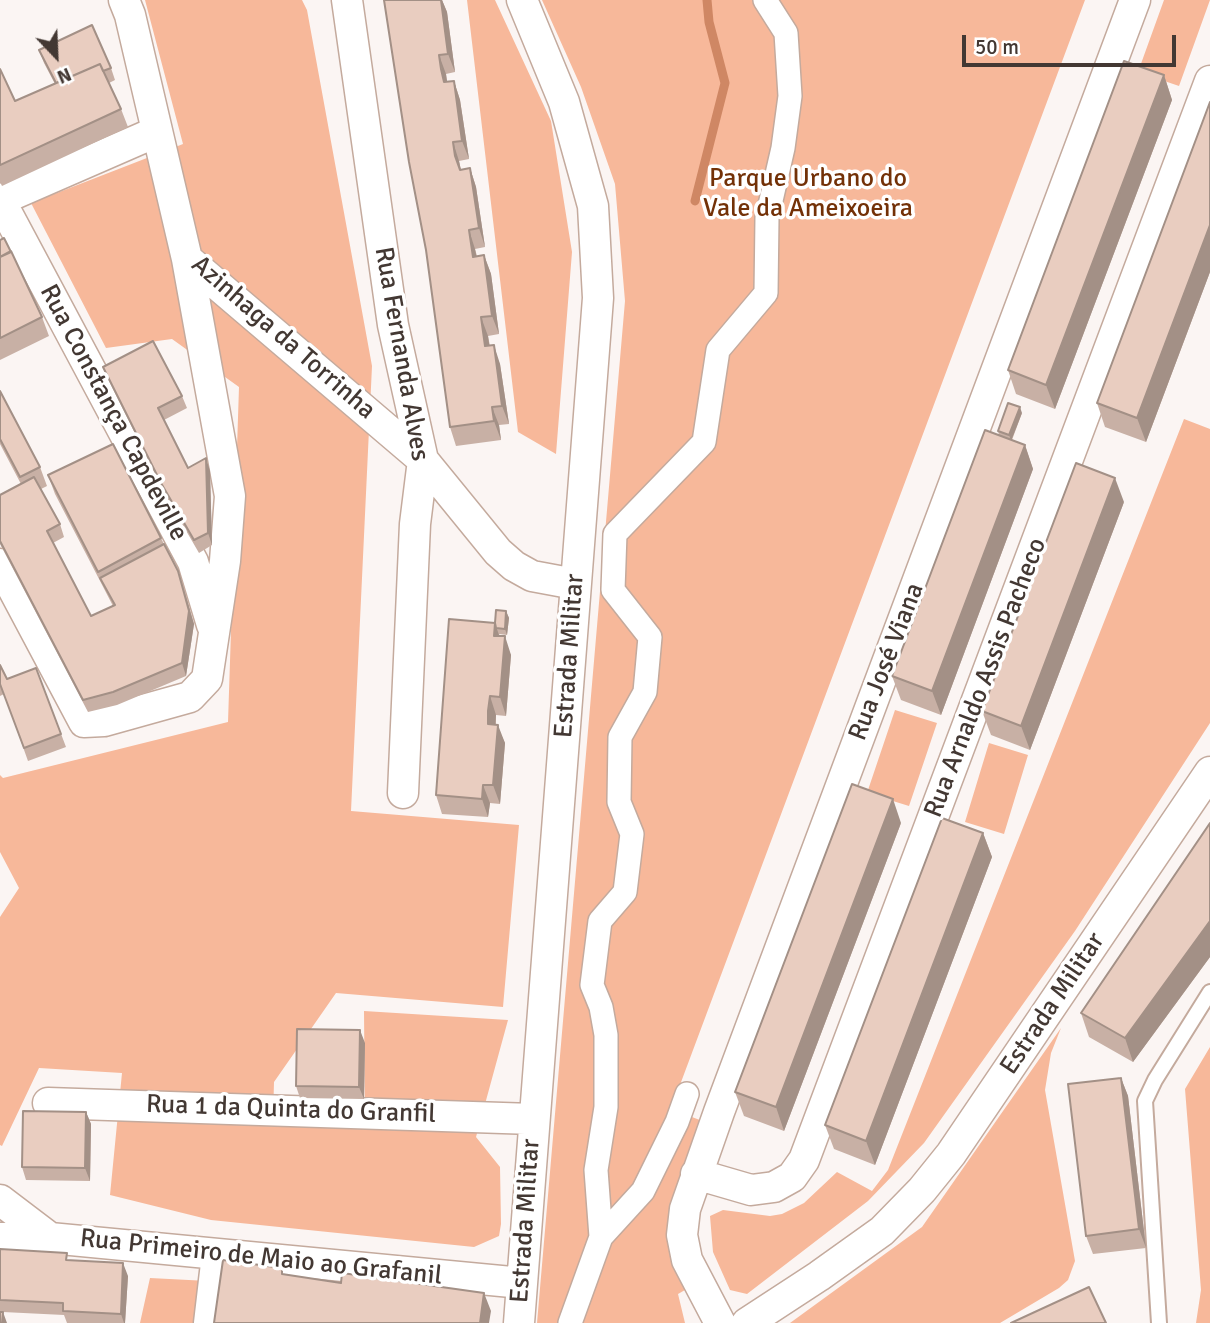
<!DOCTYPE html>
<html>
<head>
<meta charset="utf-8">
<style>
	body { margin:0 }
	#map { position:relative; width:1210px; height:1323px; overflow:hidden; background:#fbf5f3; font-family:Signika,sans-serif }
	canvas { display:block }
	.north { position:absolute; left:21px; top:21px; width:70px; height:70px; -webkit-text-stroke:5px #fff; paint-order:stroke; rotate:157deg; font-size:19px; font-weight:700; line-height:28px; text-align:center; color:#433833 }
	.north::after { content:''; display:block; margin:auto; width:24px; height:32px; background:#433833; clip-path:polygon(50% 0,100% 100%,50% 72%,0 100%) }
	.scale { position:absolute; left:962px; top:35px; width:214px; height:32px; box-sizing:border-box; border:4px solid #433833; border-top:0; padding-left:9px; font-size:21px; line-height:24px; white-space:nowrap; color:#433833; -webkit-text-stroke:5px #fff; paint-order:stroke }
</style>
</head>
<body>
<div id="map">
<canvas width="1210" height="1323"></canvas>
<div class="north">N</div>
<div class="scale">50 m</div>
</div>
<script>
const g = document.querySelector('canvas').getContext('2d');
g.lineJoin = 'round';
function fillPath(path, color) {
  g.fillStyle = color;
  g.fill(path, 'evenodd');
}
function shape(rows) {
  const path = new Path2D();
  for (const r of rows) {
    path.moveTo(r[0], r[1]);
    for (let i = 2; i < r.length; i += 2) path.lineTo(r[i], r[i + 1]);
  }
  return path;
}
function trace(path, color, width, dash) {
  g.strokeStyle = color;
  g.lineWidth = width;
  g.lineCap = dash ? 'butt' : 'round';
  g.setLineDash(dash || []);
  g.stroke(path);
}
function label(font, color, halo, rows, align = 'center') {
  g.font = font + ' Signika,sans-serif';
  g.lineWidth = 7;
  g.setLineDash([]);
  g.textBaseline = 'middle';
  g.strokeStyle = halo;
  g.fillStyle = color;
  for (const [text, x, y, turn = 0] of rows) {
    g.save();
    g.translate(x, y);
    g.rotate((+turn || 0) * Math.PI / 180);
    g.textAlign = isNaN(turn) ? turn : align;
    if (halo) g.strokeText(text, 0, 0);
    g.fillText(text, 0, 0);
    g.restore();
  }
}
const green = shape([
	[145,0,302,0,307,10,372,366,351,811,519,825,503,1007,336,993,274,1082,273,1119,365,1124,364,1011,508,1020,476,1137,500,1167,501,1224,499,1236,474,1247,211,1220,110,1195,122,1073,39,1068,2,1146,0,1145,0,917,19,888,0,852,0,775,3,778,228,722,239,387,172,339,106,348,31,203,183,144],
	[467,0,495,0,551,121,572,252,556,454,518,432],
	[542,0,1085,0,671,1109,705,1122,680,1271,685,1290,678,1294,685,1323,537,1323,625,301,615,184,581,87],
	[1164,0,1210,0,1179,86,1138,72],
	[1184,419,1210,429,1210,723,1075,931,924,1143,868,1201,747,1294,730,1290,713,1252,710,1216,723,1210,770,1216,782,1214,804,1203,837,1172,872,1191,888,1170],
	[895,710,937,723,909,806,867,793],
	[989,743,1028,755,1004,834,965,822],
	[1061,1028,1051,1053,1045,1090,1075,1261,1068,1280,1059,1288,1000,1323,790,1323,922,1227],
	[1210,1047,1210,1323,1196,1323,1201,1290,1185,1089],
	[150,1278,208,1281,200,1323,140,1323]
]);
const stream = shape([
	[695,201,725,83,709,22,707,0]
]);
const service = shape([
	[1159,1323,1145,1101,1155,1080,1210,992]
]);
const pedestrian = shape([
	[601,1237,596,1170,606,1107,606,1035,601,1007,592,985,600,921,625,892,632,834,619,802,620,737,645,692,650,637,613,590,615,534,704,442,718,350,766,293,767,218,783,148,790,96,786,33,765,0],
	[570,1323,601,1237,643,1191,677,1122,687,1094]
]);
const minor = shape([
	[124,0,130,15,187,259,423,460,498,552,514,566,532,576,575,584],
	[347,0,393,325,423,460,415,524,403,793],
	[0,200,193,562,212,625],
	[0,200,156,132],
	[0,564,84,722,104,721,190,697,207,679,225,561,230,496,187,259],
	[48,1103,533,1119],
	[696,1174,751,1190,774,1187,792,1177,804,1160,1210,81],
	[0,1200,50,1238],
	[0,1238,50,1238,522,1283],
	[209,1323,217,1255],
	[519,1323,598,298,593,206,564,102,522,0],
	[720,1323,687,1260,682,1235,685,1209,719,1112,1135,0],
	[747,1323,819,1276,882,1231,922,1190,951,1154,1210,772]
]);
const wall = shape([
	[384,0,442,0,447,12,455,72,446,74,447,82,454,81,460,100,469,159,459,161,461,170,470,168,476,187,485,247,475,249,477,256,484,255,491,274,499,334,488,336,490,346,500,364,509,424,499,425,501,440,456,446,450,427,426,250],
	[39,50,111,68,115,80,109,83,121,109,128,127,2,186,0,182,0,69,15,101,55,84,44,63],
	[1164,75,1172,100,1055,409,1016,394,1008,370],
	[1210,102,1210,272,1146,442,1105,427,1097,403],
	[0,240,42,317,49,336,0,360],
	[103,367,182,396,187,408,164,420,188,468,210,471,212,545,199,553,166,496,108,379],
	[0,391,40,467,47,486,41,489,60,524,64,537,53,543,91,616,113,606,55,494,48,475,161,538,183,583,194,624,186,676,117,705,88,712,0,544,0,495,21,484,0,444],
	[1022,413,1012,440,1025,445,1033,469,941,715,901,700,892,676,999,435,998,431],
	[1124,502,1030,750,991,735,982,711],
	[506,611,509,618,507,635,499,634,511,655,506,716,496,715,496,725,505,743,500,804,490,803,488,817,442,814,436,795,495,623],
	[0,665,7,679,36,668,66,747,28,761,4,694,0,696],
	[901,823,784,1131,744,1116,735,1092],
	[1210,823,1210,957,1133,1062,1089,1037,1081,1013],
	[983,833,992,857,875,1165,834,1149,825,1125],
	[365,1043,364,1099,300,1098,296,1086],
	[1121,1078,1128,1096,1146,1248,1093,1254,1086,1236],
	[86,1112,91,1124,90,1181,26,1180,22,1167],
	[0,1249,70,1261,128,1276,125,1323,67,1323,64,1315,3,1312,0,1323]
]);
const shadedWall = shape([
	[441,0,442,0,447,12,455,72,448,54],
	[439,55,446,74,448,88,444,82],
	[1164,75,1172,100,1055,409,1046,385],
	[454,81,460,100,469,159,462,141],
	[453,142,459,161,462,175,455,156],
	[470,168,476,187,485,247,479,228],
	[1210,225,1210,272,1146,442,1137,418],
	[469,230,475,249,480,275,473,257],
	[484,255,491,274,499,334,492,316],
	[481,317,488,336,492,365,485,346],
	[494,345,500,364,509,424,502,406],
	[492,407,499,425,501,440,494,421],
	[1020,407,1022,413,1011,441,1009,435],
	[1025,445,1033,469,941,715,932,691],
	[206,458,210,471,212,545,208,533],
	[1115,478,1124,502,1030,750,1021,726],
	[178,571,194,624,186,676,182,663],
	[506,611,509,618,507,635,505,629],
	[495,623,501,641,494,636],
	[505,636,511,655,506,716,500,697],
	[490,696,496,715,494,743,488,724],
	[498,725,505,743,500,804,493,785],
	[483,785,490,803,488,817,482,799],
	[893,799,901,823,784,1131,776,1107],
	[983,833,992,857,875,1165,866,1141],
	[1210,921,1210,957,1133,1062,1125,1038],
	[360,1030,365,1043,364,1099,359,1087],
	[1121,1078,1128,1096,1146,1248,1139,1229],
	[86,1112,91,1124,90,1181,85,1168],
	[123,1263,128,1276,125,1323,124,1323,121,1314],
	[484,1293,491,1311,489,1323,480,1323],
	[3,1312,7,1323,2,1323]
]);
const building = shape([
	[384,0,441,0,448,54,439,55,441,69,444,82,454,81,462,141,453,142,455,156,460,170,470,168,479,228,469,230,473,257,484,255,492,316,481,317,485,346,494,345,502,406,492,407,494,421,450,427,426,250,409,162,384,0],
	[92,25,111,68,103,71,100,64,56,83,39,50,92,25],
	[1124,61,1164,75,1046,385,1008,370,1124,61],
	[100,64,121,109,0,165,0,69,15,101,100,64],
	[1210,102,1210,225,1137,418,1097,403,1210,102],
	[4,238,11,252,0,257,0,240,4,238],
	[11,251,42,317,0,338,0,257,11,251],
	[153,341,182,396,158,408,188,468,206,458,208,533,194,540,161,483,103,367,153,341],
	[0,391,40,467,20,477,0,439,0,391],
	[1008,403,1020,407,1009,435,998,431,1008,403],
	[985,430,1025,445,932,691,892,676,985,430],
	[113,444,161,538,98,572,48,475,113,444],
	[1076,463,1115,478,1021,726,982,711,1076,463],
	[34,477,60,524,47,531,91,616,115,605,100,578,164,544,178,571,189,611,182,663,113,692,83,700,0,541,0,495,34,477],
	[496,610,506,611,505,629,496,628,495,623,496,610],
	[449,619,495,623,494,636,505,636,500,697,490,696,488,711,488,724,498,725,493,785,483,785,482,799,436,795,449,619],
	[0,665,7,679,36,668,61,734,24,748,0,684,0,665],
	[852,784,893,799,776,1107,735,1092,852,784],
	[942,818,983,833,866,1141,825,1125,942,818],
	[1210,823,1210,921,1125,1038,1081,1013,1210,823],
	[297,1029,360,1030,359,1087,296,1086,297,1029],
	[1121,1078,1139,1229,1086,1236,1068,1084,1121,1078],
	[23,1111,86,1112,85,1168,22,1167,23,1111],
	[0,1249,67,1253,66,1260,123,1263,121,1314,63,1311,63,1303,0,1300,0,1249],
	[223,1260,282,1268,282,1274,341,1283,342,1273,484,1293,480,1323,214,1323,223,1260],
	[1089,1287,1106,1323,1011,1323,1089,1287],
	[0,1312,3,1312,2,1323,0,1323,0,1312]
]);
const parkNames = [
	["Parque Urbano do",808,179],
	["Vale da Ameixoeira",808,209]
];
const streetNames = [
	["Azinhaga da Torrinha",283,338,41],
	["Rua Fernanda Alves",401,354,80],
	["Rua Constança Capdeville",113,413,62],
	["Estrada Militar",570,656,-86],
	["Rua José Viana",887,662,-69],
	["Rua Arnaldo Assis Pacheco",986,678,-69],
	["Estrada Militar",1053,1004,-56],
	["Rua 1 da Quinta do Granfil",291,1110,2],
	["Estrada Militar",526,1221,-86],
	["Rua Primeiro de Maio ao Grafanil",261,1258,6]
];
fillPath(green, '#f7b89a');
trace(stream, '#cf8764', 9);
trace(service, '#c4aa9d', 18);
trace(pedestrian, '#c4aa9d', 26);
trace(minor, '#c4aa9d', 33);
trace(service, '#fff', 14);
trace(pedestrian, '#fff', 23);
trace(minor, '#fff', 30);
fillPath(wall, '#c8b0a5');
fillPath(shadedWall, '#a39086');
fillPath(building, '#e9cdc0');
trace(building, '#a39086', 2);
label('26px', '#733107', '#fff', parkNames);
label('26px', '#433833', '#fff', streetNames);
</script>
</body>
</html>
